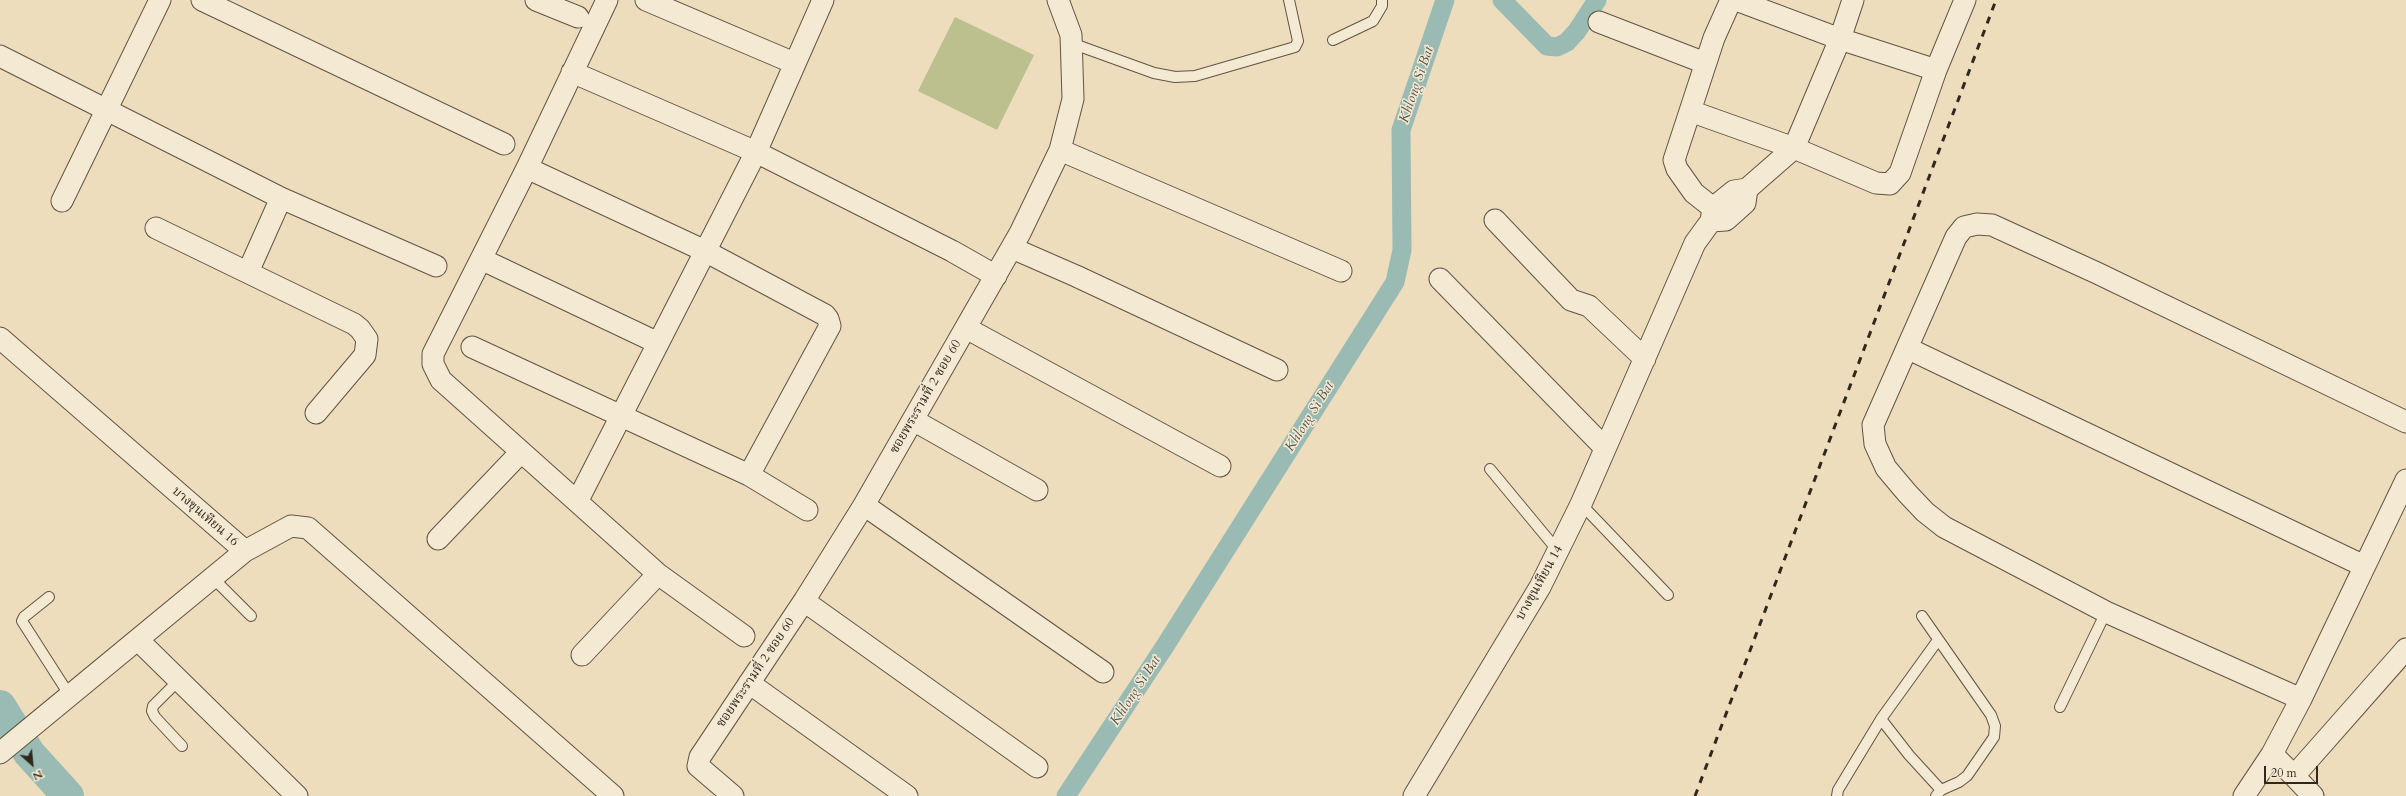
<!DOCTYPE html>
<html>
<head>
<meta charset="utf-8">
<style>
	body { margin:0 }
	#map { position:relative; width:2406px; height:796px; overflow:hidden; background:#eeddbc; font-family:Cardo,serif }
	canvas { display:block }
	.north { position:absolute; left:12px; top:744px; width:40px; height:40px; -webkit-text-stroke:3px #f4e9d3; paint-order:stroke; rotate:153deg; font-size:11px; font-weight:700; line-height:16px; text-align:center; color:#31271c }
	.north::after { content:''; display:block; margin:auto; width:14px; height:18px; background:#31271c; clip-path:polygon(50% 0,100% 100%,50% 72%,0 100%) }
	.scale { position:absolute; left:2264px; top:766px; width:54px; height:18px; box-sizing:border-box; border:2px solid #31271c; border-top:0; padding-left:5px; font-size:12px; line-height:14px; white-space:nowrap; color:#31271c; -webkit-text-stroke:3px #f4e9d3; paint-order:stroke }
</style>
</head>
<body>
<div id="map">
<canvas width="2406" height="796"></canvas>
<div class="north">N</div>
<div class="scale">20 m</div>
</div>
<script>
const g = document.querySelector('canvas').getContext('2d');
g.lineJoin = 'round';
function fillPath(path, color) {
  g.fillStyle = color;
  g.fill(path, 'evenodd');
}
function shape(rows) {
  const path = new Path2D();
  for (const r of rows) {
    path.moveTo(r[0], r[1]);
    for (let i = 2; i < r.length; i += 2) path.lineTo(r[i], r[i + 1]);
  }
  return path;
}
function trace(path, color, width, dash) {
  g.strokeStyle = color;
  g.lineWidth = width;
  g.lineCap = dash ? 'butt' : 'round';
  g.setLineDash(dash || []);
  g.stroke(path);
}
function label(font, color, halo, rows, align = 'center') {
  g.font = font + ' Cardo,"Noto Serif Thai",serif';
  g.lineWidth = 3;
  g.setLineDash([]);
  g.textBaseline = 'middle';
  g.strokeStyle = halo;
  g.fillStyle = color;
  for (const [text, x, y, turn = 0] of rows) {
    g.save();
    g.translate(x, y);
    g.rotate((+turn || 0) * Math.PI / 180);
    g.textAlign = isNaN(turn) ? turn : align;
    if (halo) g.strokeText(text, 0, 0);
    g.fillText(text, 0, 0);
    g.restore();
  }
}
const green = shape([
	[955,17,1034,55,997,130,918,91]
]);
const canal = shape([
	[1502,0,1547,46,1557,47,1567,42,1577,31,1597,0],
	[1066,796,1165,646,1395,282,1402,250,1401,130,1445,0]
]);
const river = shape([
	[0,706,29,753,68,796]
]);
const lane = shape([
	[1333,40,1373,21,1382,6,1382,0],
	[1071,43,1154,73,1175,77,1195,76,1295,47,1298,41,1289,0],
	[1490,469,1558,551],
	[1581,504,1668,595],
	[213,578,251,616],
	[49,597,24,617,22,621,70,696],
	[1922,616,1991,715,1995,726,1994,737,1967,776,1959,782,1941,790,1936,796],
	[1938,640,1881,719,1909,755,1941,790],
	[178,681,153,706,152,711,155,717,182,746],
	[2060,707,2106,612],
	[1837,796,1838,790,1881,719]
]);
const street = shape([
	[202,0,504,144],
	[536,0,578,17],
	[607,0,527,168,433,354,433,364,441,380,658,574,744,636],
	[646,0,794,63],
	[1736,0,1840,39,1936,70],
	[1599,22,1705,63],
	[0,56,281,198,436,266],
	[572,72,756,152,952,251,996,276],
	[1690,111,1794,148,1876,183,1890,184,1900,173,1936,70,1965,0],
	[1060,150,1341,271],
	[527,168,705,251,825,315,828,319,830,326,749,475],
	[62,201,160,0],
	[1713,208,1694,193,1677,169,1674,160,1714,38,1731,0],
	[1495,220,1571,300,1589,306,1645,359],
	[1711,221,1726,220,1745,203,1747,189],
	[156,228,354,324,360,329,367,339,365,355,316,413],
	[1012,248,1076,276,1277,370],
	[481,259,658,343],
	[248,272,281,198],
	[1440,279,1605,448],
	[966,328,1220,466],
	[0,338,245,551],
	[472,347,749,475,807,510],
	[1907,348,2364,566],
	[913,420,1037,490],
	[578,500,756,152,823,0],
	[864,505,1103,672],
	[438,539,521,452],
	[804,601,1037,767],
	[138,640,297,796],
	[582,655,658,574],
	[749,683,907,796],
	[2301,699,2106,612,1944,527,1925,512,1907,493,1886,468,1875,444,1873,425,1956,237,1964,227,1977,224,1992,225,2097,273,2406,422],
	[0,753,245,551,291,526,308,528,613,796],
	[2294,776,2272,754,2301,699,2406,480],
	[733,796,698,766,700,757,804,601,864,505,1020,233,1060,150,1073,99,1071,35,1058,0],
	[1414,796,1540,587,1581,504,1695,243,1711,221,1713,208,1734,191,1747,189,1794,148,1840,39,1853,0],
	[2244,796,2272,754],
	[2313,796,2294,776,2406,649]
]);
const rail = shape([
	[1695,796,1996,0]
]);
const streetNames = [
	["ซอยพระรามที่ 2 ซอย 60",926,397,-60],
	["บางขุนเทียน 16",205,517,41],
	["บางขุนเทียน 14",1540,583,-61],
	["ซอยพระรามที่ 2 ซอย 60",756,673,-56]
];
const waterNames = [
	["Khlong Si Bat",1417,85,-71],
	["Khlong Si Bat",1310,417,-58],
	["Khlong Si Bat",1136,691,-57]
];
fillPath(green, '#bbc08e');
trace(canal, '#99bbb4', 19);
trace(river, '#99bbb4', 32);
trace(lane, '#605444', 12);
trace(street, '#605444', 23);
trace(lane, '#f4e9d3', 10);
trace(street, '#f4e9d3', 21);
trace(rail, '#31271c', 3, [7, 7]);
label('13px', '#31271c', '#f4e9d3', streetNames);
label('italic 14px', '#50534a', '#f4e9d3', waterNames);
</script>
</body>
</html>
